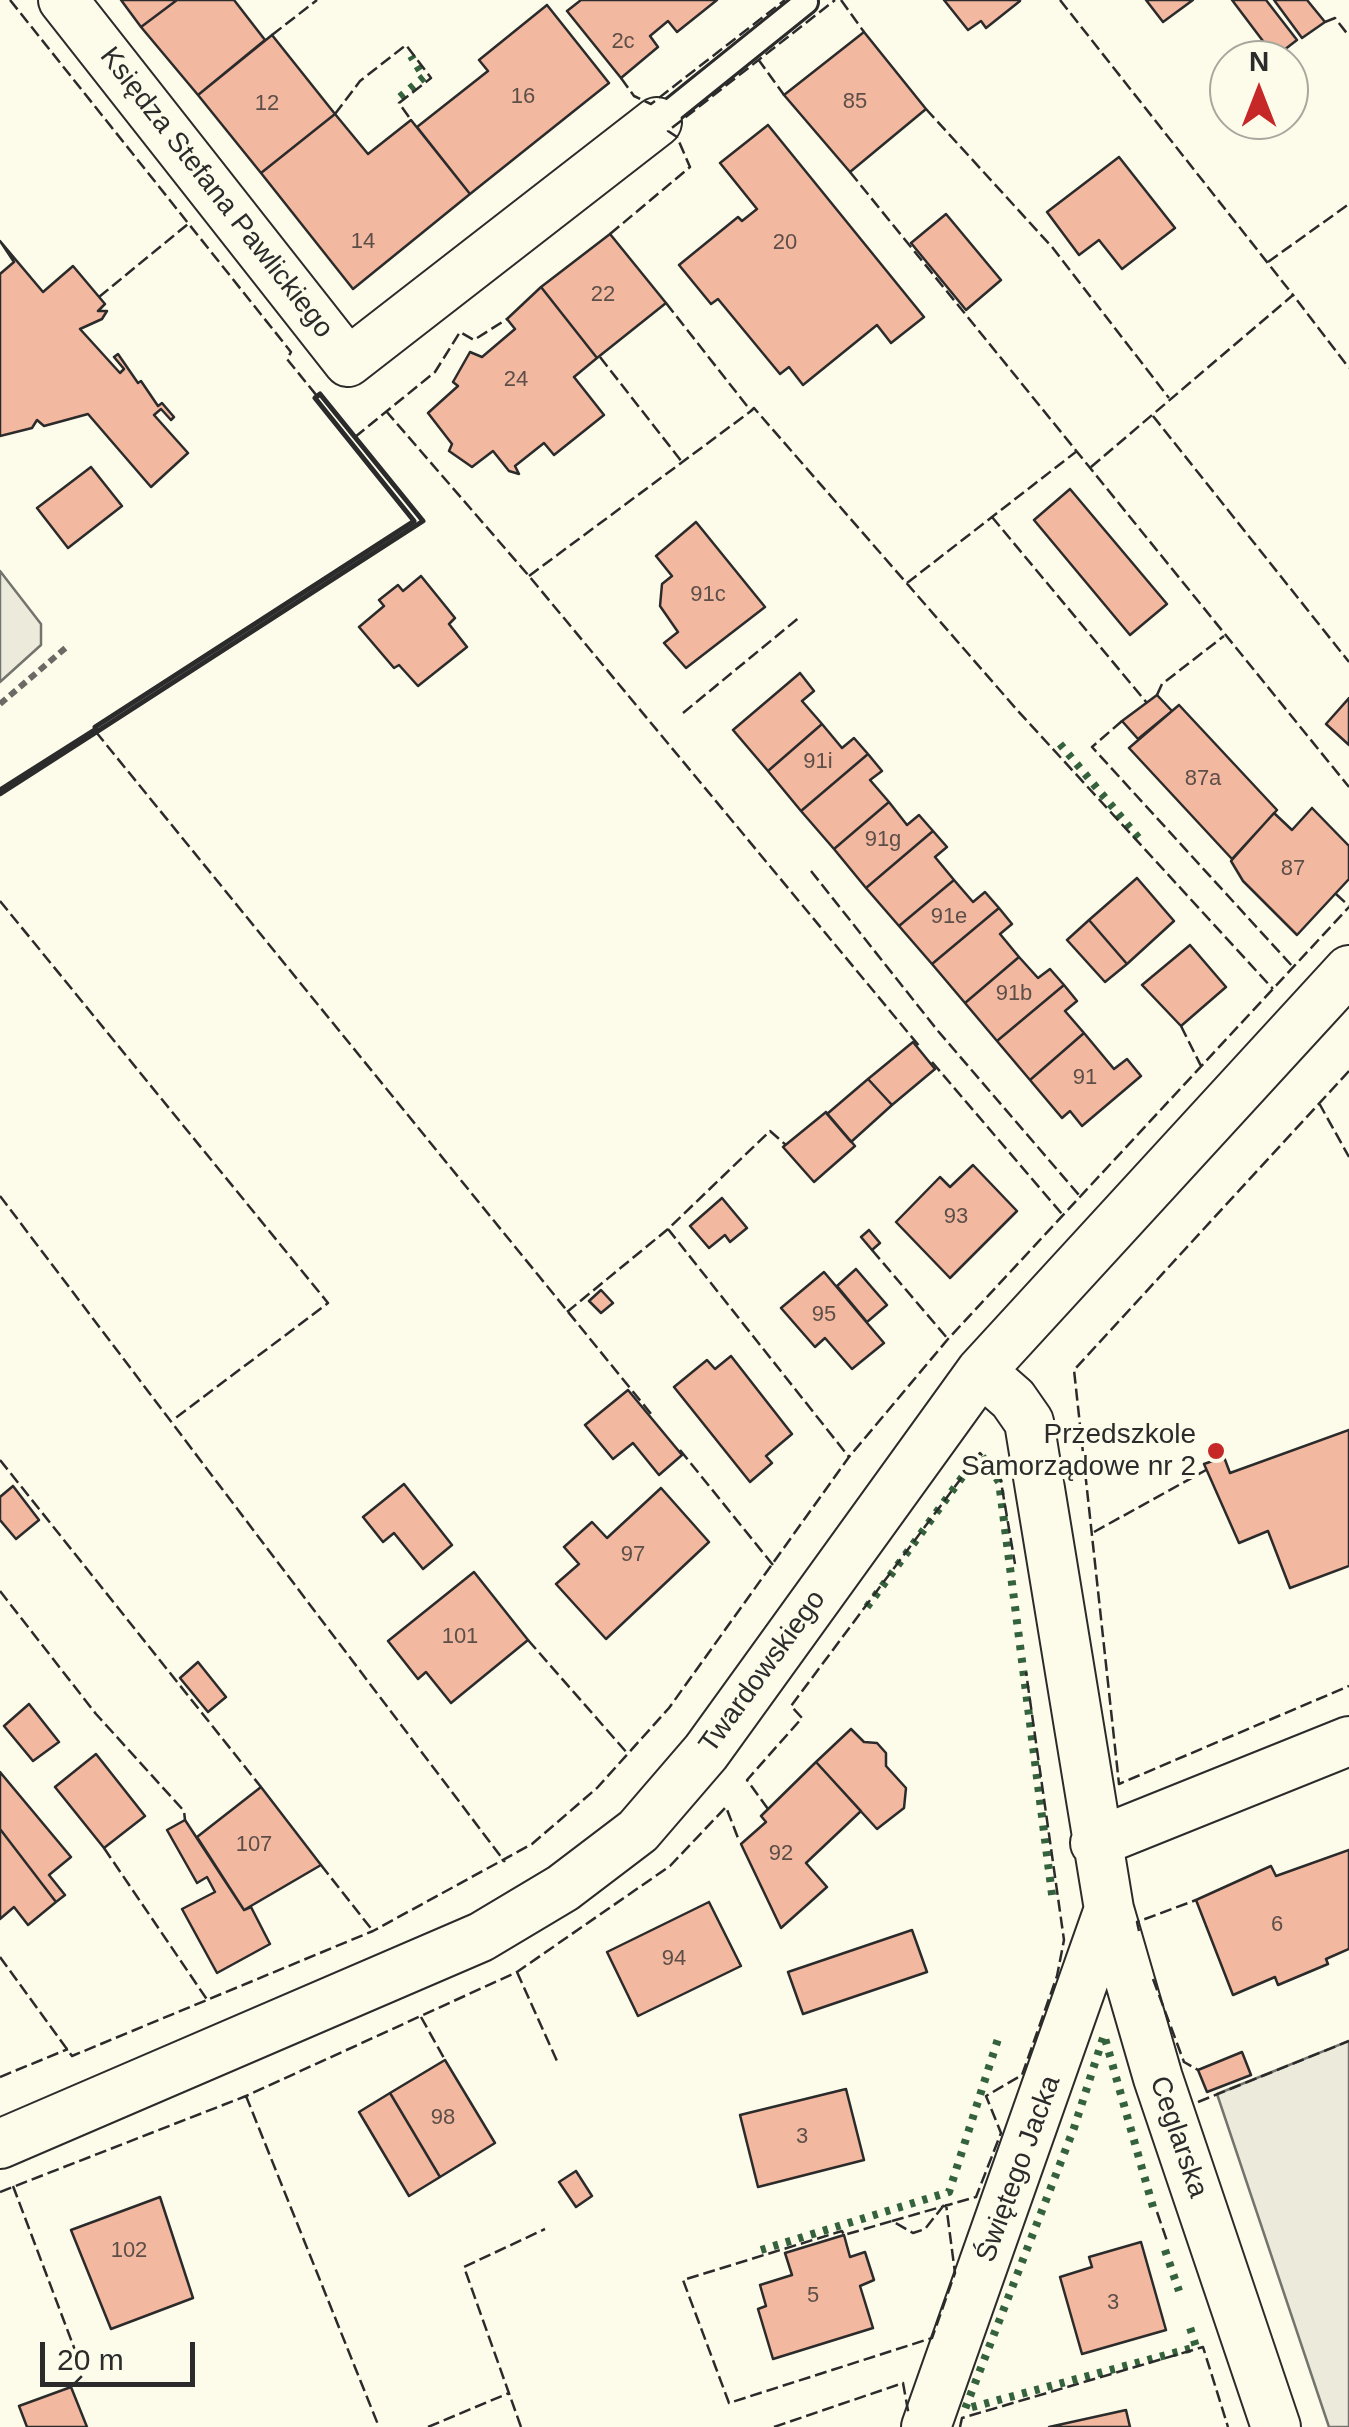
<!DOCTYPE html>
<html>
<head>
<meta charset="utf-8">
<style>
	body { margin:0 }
	#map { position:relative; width:1349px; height:2427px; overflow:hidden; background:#fdfbea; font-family:Arial,sans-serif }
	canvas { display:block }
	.north { position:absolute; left:1209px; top:40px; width:100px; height:100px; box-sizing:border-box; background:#fdfbea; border:2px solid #a9a89e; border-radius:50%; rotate:0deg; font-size:28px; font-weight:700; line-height:40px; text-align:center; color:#2b2b2b }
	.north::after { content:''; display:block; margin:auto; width:35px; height:45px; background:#c62828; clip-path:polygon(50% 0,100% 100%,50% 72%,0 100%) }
	.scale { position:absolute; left:40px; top:2342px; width:155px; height:45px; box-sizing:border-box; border:5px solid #2b2b2b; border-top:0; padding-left:12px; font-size:30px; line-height:35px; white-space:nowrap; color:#2b2b2b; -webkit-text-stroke:8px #fdfbea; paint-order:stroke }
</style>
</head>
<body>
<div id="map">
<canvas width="1349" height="2427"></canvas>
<div class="north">N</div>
<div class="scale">20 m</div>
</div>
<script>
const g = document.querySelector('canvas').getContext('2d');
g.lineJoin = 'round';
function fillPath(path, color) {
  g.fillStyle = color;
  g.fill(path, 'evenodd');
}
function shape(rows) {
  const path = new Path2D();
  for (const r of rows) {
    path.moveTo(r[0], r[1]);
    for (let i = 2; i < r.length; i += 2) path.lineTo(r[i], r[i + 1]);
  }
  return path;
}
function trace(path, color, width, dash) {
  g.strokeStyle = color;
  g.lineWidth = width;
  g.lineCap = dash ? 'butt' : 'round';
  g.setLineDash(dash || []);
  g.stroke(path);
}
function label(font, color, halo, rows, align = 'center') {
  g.font = font + ' Arial,sans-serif';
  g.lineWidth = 8;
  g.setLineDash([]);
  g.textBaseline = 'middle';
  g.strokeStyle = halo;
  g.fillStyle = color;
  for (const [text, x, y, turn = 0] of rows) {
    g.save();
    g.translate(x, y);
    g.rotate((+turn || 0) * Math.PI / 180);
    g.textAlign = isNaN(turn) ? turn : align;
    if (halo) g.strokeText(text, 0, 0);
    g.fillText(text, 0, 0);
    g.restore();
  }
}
const green = shape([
	[0,571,41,624,41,645,0,682,0,571],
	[1349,2041,1349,2427,1329,2427,1217,2094,1349,2041]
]);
const building = shape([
	[121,0,177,0,141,27,121,0],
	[177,0,234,0,265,40,198,95,141,27,177,0],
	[581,0,717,0,677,32,668,21,650,36,658,47,621,78,567,11,581,0],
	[944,0,1020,0,1020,1,986,28,981,21,968,30,944,0],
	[1146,0,1193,0,1163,22,1146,0],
	[1232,0,1266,0,1297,40,1275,57,1232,0],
	[1274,0,1307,0,1325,22,1302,38,1274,0],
	[547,5,609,83,470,194,417,127,488,71,479,60,547,5],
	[864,32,926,109,850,172,784,95,864,32],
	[272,35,335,114,261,173,198,95,272,35],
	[335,114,368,154,411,120,470,194,353,289,261,173,335,114],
	[768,125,924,317,891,343,877,325,803,385,789,367,780,374,718,299,711,304,679,265,738,217,742,221,757,209,720,163,768,125],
	[1119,157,1175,228,1122,269,1099,240,1079,255,1047,212,1119,157],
	[946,214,1001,280,966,310,911,243,946,214],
	[610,234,666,303,597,358,541,287,610,234],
	[0,241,43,292,73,266,105,304,98,311,107,311,102,319,80,329,120,373,124,369,114,357,118,354,138,383,141,381,158,406,162,403,174,417,171,420,161,409,154,415,188,453,151,487,88,414,44,426,37,420,32,428,0,436,0,274,14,262,0,241],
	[541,287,597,358,574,377,604,415,554,455,544,443,515,466,519,474,509,471,493,451,472,467,449,451,452,444,428,413,458,386,453,382,470,352,482,357,515,329,507,319,541,287],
	[91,467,122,506,68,548,37,508,91,467],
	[1070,489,1167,604,1130,635,1034,520,1070,489],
	[696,522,765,607,686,668,664,643,678,632,660,606,662,584,672,576,656,556,696,522],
	[421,576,455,618,449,624,467,647,418,686,399,665,394,668,359,627,384,606,379,600,398,585,403,591,421,576],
	[800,673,814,691,802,701,822,724,768,771,733,730,800,673],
	[1157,695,1172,711,1138,739,1122,721,1157,695],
	[1349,698,1349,745,1326,724,1349,698],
	[1179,705,1277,810,1232,859,1129,748,1179,705],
	[822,724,842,748,854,738,868,754,801,811,768,771,822,724],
	[868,754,882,771,870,780,889,802,834,849,801,811,868,754],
	[889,802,907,825,919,815,933,831,866,888,834,849,889,802],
	[1312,808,1349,846,1349,879,1297,935,1243,881,1231,861,1274,813,1292,830,1312,808],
	[933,831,947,847,935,857,954,880,899,926,866,888,933,831],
	[1137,878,1174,921,1127,964,1089,920,1137,878],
	[954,880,973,902,985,892,999,908,932,964,899,926,954,880],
	[999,908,1012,924,1000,934,1019,957,965,1003,932,964,999,908],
	[1089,920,1127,964,1105,982,1067,940,1089,920],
	[1190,945,1226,987,1181,1026,1142,985,1190,945],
	[1019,957,1038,978,1050,969,1064,985,997,1041,965,1003,1019,957],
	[1064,985,1077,1001,1065,1011,1084,1033,1030,1080,997,1041,1064,985],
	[1084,1033,1114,1069,1127,1059,1141,1076,1082,1126,1070,1111,1062,1118,1030,1080,1084,1033],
	[913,1042,935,1069,892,1105,868,1079,913,1042],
	[868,1079,892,1105,851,1142,827,1114,868,1079],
	[826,1112,855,1146,814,1182,783,1147,826,1112],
	[973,1165,1017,1211,950,1278,896,1222,940,1177,950,1187,973,1165],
	[722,1198,747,1228,730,1242,725,1235,709,1248,690,1226,722,1198],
	[869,1230,880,1243,872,1250,861,1237,869,1230],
	[856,1269,887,1305,867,1322,837,1286,856,1269],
	[824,1272,884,1343,852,1369,825,1338,815,1347,781,1308,824,1272],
	[601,1290,613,1303,601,1313,589,1301,601,1290],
	[731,1356,792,1434,766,1456,772,1463,750,1482,674,1387,707,1360,715,1369,731,1356],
	[628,1390,682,1455,659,1475,633,1443,613,1459,585,1425,628,1390],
	[1349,1430,1349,1566,1290,1588,1268,1531,1239,1543,1204,1464,1224,1457,1230,1473,1349,1430],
	[404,1484,452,1545,423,1569,394,1533,383,1542,363,1517,404,1484],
	[13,1486,39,1520,16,1539,0,1520,0,1497,13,1486],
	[661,1488,709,1542,606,1639,556,1584,579,1564,564,1547,592,1522,607,1538,661,1488],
	[474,1572,528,1640,451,1703,426,1672,418,1679,388,1641,474,1572],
	[198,1662,226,1697,208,1712,180,1678,198,1662],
	[29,1704,59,1742,33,1761,4,1726,29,1704],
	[851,1729,864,1742,877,1743,886,1753,886,1766,906,1788,904,1808,877,1829,816,1762,851,1729],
	[96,1754,145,1816,104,1848,55,1787,96,1754],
	[816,1762,861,1811,806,1863,827,1887,781,1928,741,1844,766,1822,761,1816,816,1762],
	[0,1772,71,1857,49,1875,65,1895,56,1902,0,1829,0,1772],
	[261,1787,321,1865,244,1910,197,1837,261,1787],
	[185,1820,244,1910,251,1907,270,1944,217,1973,182,1909,215,1892,207,1877,197,1883,167,1830,185,1820],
	[0,1829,56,1902,28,1925,14,1907,0,1919,0,1829],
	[1349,1850,1349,1949,1326,1959,1328,1964,1278,1985,1275,1977,1233,1995,1196,1900,1271,1866,1276,1876,1349,1850],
	[709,1902,741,1966,638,2016,607,1952,709,1902],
	[912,1930,927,1972,803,2014,788,1972,912,1930],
	[1242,2052,1251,2075,1207,2092,1198,2070,1242,2052],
	[445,2060,495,2143,440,2177,390,2093,445,2060],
	[846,2089,864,2160,758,2187,740,2115,846,2089],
	[390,2093,440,2177,409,2196,359,2112,390,2093],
	[576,2171,592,2196,576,2207,559,2182,576,2171],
	[160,2197,193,2298,111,2329,71,2230,160,2197],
	[844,2235,850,2257,865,2252,874,2280,860,2286,873,2328,773,2359,758,2309,766,2306,760,2285,792,2275,785,2253,844,2235],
	[1141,2242,1166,2330,1082,2354,1060,2277,1092,2267,1089,2257,1141,2242],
	[71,2387,87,2427,27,2427,19,2406,71,2387],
	[1126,2410,1130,2427,1049,2427,1126,2410]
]);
const path = shape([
	[0,704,69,645]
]);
const lane = shape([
	[657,122,806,2]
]);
const street = shape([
	[63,0,348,362,657,122],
	[981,1371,1013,1399,1029,1422,1109,1909,1158,2078,1276,2427],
	[1095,1843,1349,1741],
	[0,2144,481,1937,563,1888,638,1831,706,1752,981,1371,1349,970],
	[926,2427,1109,1909]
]);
const hedge = shape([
	[400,97,424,77,411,56],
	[1060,744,1142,842],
	[867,1607,980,1453,999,1482,1053,1902],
	[1153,2207,1104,2035,1074,2128,965,2409,1196,2347,1188,2321],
	[761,2250,949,2192,998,2039],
	[1165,2250,1179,2291]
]);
const fence = shape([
	[10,0,291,352,287,359,317,396],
	[841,0,864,32],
	[1060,0,1293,295],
	[1325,22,1335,18,1349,36],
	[272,35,317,0],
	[758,59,784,95],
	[621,78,634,96,651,104,785,0],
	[926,109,1052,247,1169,398],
	[335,114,360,81,406,45,431,78,399,103,411,120],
	[850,172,1349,787],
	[610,234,690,167,677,137,668,131,835,0],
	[1268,262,1349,204],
	[99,297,188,224],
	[666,303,751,411,754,408,1018,711,1273,989],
	[600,357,682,462],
	[386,411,529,576,920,1047],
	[1153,416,1349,662],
	[355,437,435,372,460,332,474,340,507,319],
	[1091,467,1293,295,1349,368],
	[992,517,1147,703],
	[529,576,751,411],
	[907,583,1077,451],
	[1157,695,1162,684,1224,636],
	[683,713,801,616],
	[1122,721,1092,747,1293,967],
	[96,732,652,1415],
	[811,871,938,1031,1079,1195],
	[1336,894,1349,906],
	[0,901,328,1303,173,1420],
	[1181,1026,1202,1068],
	[932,1062,1062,1214],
	[1349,1071,1074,1370,1119,1784,1349,1686],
	[1319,1103,1349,1157],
	[0,1196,505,1862],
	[668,1229,849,1457],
	[872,1250,948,1339],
	[567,1312,668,1229,770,1131,786,1145],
	[680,1450,773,1565],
	[0,1460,261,1787],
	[1094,1532,1206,1470],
	[0,1591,96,1714,184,1811,185,1820],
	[528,1640,628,1754],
	[768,1809,747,1780,802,1718,791,1706,980,1453,1000,1476,1015,1564],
	[104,1848,208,2001],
	[321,1865,373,1931],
	[1139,1931,1137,1922,1196,1900],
	[0,1957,72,2056,373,1931,532,1844,597,1788,669,1708,849,1457,948,1339,1349,907],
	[517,1972,557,2061],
	[1153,1979,1184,2062,1198,2070],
	[421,2017,445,2060],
	[0,2077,68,2049],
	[246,2096,379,2427],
	[1198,2102,1349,2041],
	[13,2186,84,2374,71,2387],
	[0,2192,246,2096,517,1972,670,1866,726,1807,738,1838],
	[944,2205,925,2229,913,2233,892,2221,844,2235,842,2231,683,2280,729,2403,932,2338,955,2273,946,2204],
	[1157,2212,1167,2241],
	[892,2221,976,2197,1001,2133,986,2096,1022,2075,1057,1976,1064,1940,1026,1672],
	[428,2427,509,2393],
	[521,2427,464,2267,545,2229],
	[774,2427,903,2383,909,2416],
	[960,2427,962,2418,1203,2347,1228,2427]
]);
const wall = shape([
	[0,790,96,729,98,731,423,521,320,394,315,398,414,521,95,727,96,729,98,731,0,794]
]);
const markers = [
	[1216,1451,10,"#c62828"]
];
const numberNames = [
	["2c",623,42],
	["16",523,97],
	["85",855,102],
	["12",267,104],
	["14",363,242],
	["20",785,243],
	["22",603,295],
	["24",516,380],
	["91c",708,595],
	["91i",818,762],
	["87a",1203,779],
	["91g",883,840],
	["87",1293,869],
	["91e",949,917],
	["91b",1014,994],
	["91",1085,1078],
	["93",956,1217],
	["95",824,1315],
	["97",633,1555],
	["101",460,1637],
	["107",254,1845],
	["92",781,1854],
	["6",1277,1925],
	["94",674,1959],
	["98",443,2118],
	["3",802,2137],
	["102",129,2251],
	["5",813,2296],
	["3",1113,2303]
];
const streetNames = [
	["Księdza Stefana Pawlickiego",216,193,52],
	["Twardowskiego",763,1672,-54],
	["Ceglarska",1178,2137,71],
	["Świętego Jacka",1019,2169,-70]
];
const poiNames = [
	["Przedszkole",1196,1435],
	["Samorządowe nr 2",1196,1467]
];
fillPath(green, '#ecebdb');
trace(green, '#74746e', 2.5);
fillPath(building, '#f2b8a0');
trace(building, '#2b2b2b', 2.5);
trace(lane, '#2b2b2b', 28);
trace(street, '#2b2b2b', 52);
trace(path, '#6a6964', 6, [8, 5]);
trace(lane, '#fdfbea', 22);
trace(street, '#fdfbea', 48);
trace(hedge, '#34623c', 8, [5, 8]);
trace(fence, '#2b2b2b', 2.5, [12, 5]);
trace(wall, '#2b2b2b', 5);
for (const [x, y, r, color] of markers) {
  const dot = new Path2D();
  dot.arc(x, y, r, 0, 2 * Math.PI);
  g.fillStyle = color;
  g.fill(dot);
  trace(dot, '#fdfbea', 4);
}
label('22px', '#5d4e48', null, numberNames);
label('28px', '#2b2b2b', '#fdfbea', streetNames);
label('28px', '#2b2b2b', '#fdfbea', poiNames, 'right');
</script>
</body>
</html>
